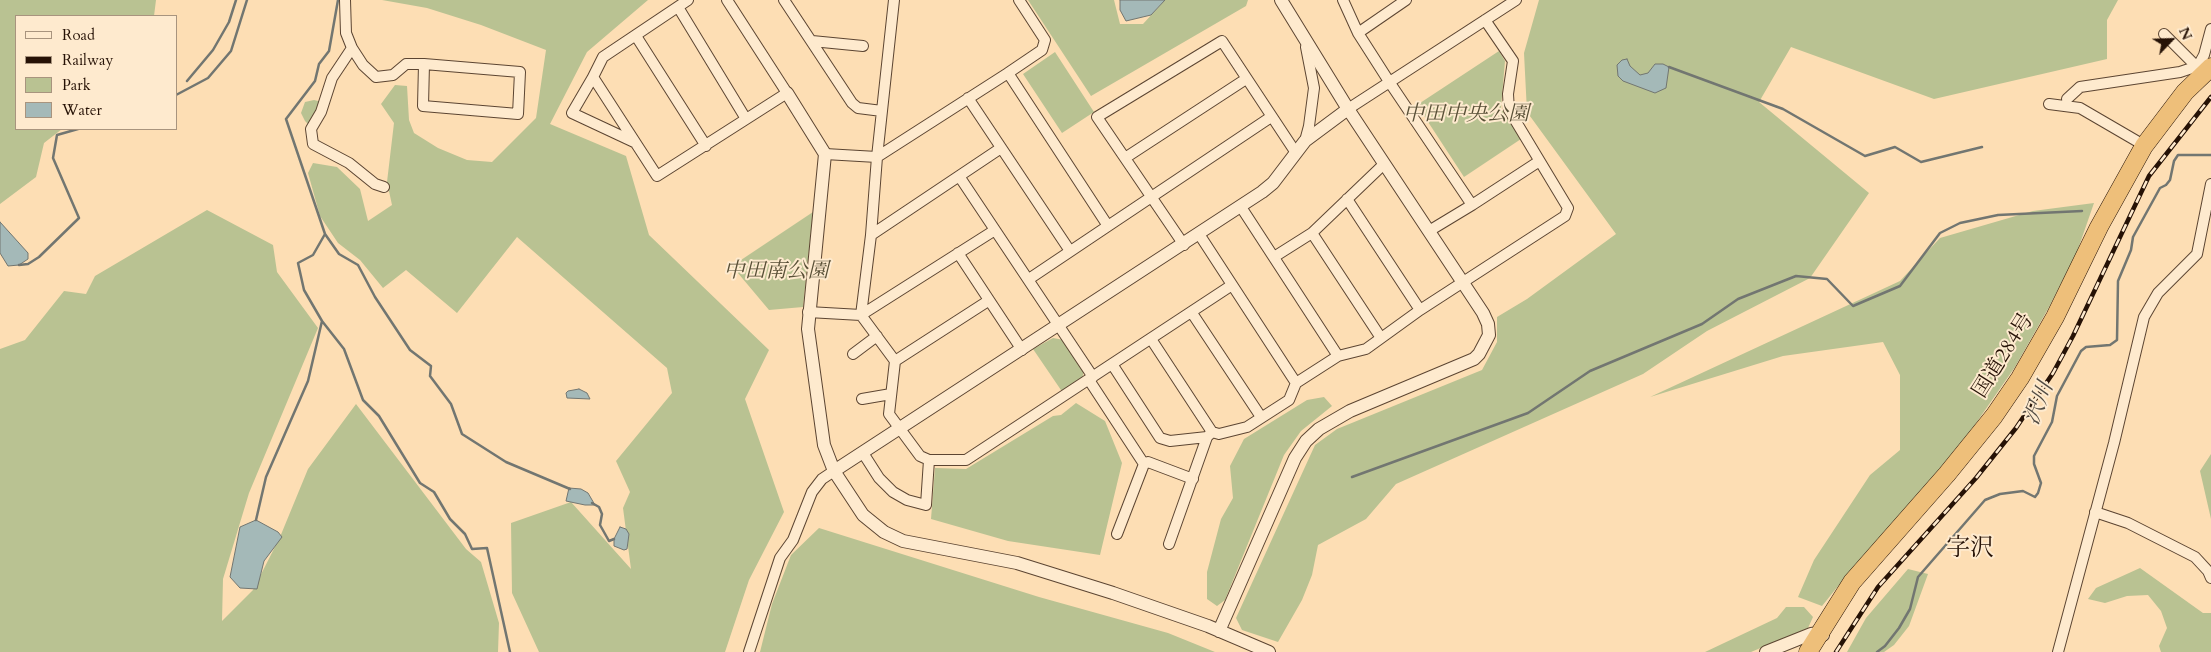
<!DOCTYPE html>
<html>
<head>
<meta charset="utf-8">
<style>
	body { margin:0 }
	#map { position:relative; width:2211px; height:652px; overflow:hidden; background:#fddeb4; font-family:Cardo,serif }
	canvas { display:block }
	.legend { position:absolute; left:15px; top:15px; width:162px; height:115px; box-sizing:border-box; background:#feeace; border:1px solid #a8947e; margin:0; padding:6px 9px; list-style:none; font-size:15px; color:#261206 }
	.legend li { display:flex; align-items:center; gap:10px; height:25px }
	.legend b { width:25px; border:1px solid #a8947e }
	.north { position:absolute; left:2146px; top:15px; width:50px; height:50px; -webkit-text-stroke:4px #feeace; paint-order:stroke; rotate:66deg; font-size:14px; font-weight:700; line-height:20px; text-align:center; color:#261206 }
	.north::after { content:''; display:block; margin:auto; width:18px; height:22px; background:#261206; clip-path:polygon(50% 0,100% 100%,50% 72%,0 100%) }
</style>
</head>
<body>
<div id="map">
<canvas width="2211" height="652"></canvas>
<ul class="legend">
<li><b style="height:6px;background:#feeace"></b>Road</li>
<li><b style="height:6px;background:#261206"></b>Railway</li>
<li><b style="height:14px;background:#b9c292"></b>Park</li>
<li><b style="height:14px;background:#a4b9b8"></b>Water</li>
</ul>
<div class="north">N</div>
</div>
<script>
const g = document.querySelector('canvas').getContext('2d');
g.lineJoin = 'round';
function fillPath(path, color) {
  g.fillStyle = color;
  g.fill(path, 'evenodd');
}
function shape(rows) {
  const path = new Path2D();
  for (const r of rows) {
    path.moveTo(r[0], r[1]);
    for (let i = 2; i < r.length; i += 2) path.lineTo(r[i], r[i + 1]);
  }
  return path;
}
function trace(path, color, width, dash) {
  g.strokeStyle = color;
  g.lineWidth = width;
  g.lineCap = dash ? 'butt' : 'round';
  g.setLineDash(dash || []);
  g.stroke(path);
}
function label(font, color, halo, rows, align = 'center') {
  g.font = font + ' Cardo,"Noto Serif JP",serif';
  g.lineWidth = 4;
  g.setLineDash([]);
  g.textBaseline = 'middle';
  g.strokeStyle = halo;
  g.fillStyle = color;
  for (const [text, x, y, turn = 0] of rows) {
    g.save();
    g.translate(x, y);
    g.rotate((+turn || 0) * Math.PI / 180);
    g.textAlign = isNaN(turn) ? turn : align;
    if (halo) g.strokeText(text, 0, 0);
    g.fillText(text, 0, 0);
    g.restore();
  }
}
const green = shape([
	[0,0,156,0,154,16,16,16,16,129,62,129,44,143,36,177,0,204],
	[382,0,648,0,587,52,550,124,626,156,649,235,769,350,745,399,784,512,749,580,725,652,539,652,512,593,511,523,571,502,631,569,623,508,630,492,616,461,672,393,667,368,517,237,457,313,406,270,383,288,360,260,338,243,320,216,308,173,313,163,337,167,360,189,368,221,392,205,387,182,394,123,381,104,395,85,407,86,409,120,414,133,438,148,467,160,492,162,536,118,546,50,481,25,427,8],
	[1028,0,1114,0,1120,24,1143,24,1165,0,1248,0,1246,6,1091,96],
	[1539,0,2118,0,2107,20,2107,59,1934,99,1791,47,1759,102,1869,193,1810,278,1707,331,1643,374,1396,484,1366,519,1318,545,1312,575,1302,600,1278,642,1242,630,1236,618,1315,445,1337,429,1482,370,1497,342,1497,317,1527,299,1616,234,1527,112,1524,53],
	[1499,51,1505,61,1501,108,1521,139,1464,177,1417,105],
	[1055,52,1094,112,1062,133,1023,74],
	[314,100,322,102,311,127,305,121,301,113,305,102],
	[2094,203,2077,252,2049,307,2015,367,1974,426,1912,503,1860,559,1822,606,1798,597,1814,560,1870,475,1900,450,1900,375,1883,342,1783,356,1650,397,1900,281,1940,238,2033,211],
	[207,210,273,245,277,272,318,328,249,493,223,579,222,621,253,590,280,537,308,469,356,404,466,549,481,562,499,623,498,652,0,652,0,349,25,340,64,291,86,294,95,276],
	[813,212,803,307,769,310,732,266],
	[1053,338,1064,340,1084,371,1082,379,1063,393,1033,349],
	[1324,397,1332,406,1301,431,1284,455,1225,600,1217,606,1207,599,1207,572,1221,519,1233,498,1230,466,1244,439,1307,400],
	[1076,403,1105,421,1122,463,1100,555,1008,541,931,519,935,468,966,469,1053,416,1061,415],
	[2211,454,2211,519,2200,471],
	[819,528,1039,597,1168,633,1215,652,760,652,772,604,791,555],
	[2140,568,2203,613,2211,613,2211,652,2161,652,2159,646,2167,628,2161,611,2148,595,2127,596,2105,603,2088,599,2096,588],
	[1908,569,1928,574,1909,626,1894,645,1884,652,1847,652,1866,618],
	[1786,607,1804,607,1813,617,1808,628,1751,652,1705,652,1777,618]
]);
const water = shape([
	[1120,0,1165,0,1151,15,1126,21,1120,10,1120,0],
	[1627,59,1630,66,1640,75,1648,73,1655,64,1663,64,1669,67,1666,88,1655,93,1623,81,1618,76,1617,65,1622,60,1627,59],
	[0,222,28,253,28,259,19,265,8,266,0,253,0,222],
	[579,389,587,393,590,399,567,398,566,393,568,391,579,389],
	[569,488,581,489,588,493,595,505,585,505,566,501,569,488],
	[256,520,278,532,282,537,264,561,257,589,240,588,230,577,240,527,256,520],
	[620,527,626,529,629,534,627,549,624,550,614,546,614,539,620,527]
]);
const stream = shape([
	[338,0,329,51,319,64,315,81,286,119,325,234,339,254,358,265,375,297,410,350,431,366,430,376,451,404,462,434,506,462,570,489],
	[1669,67,1783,109,1865,156,1895,147,1921,162,1982,147],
	[187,81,213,50,229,22,236,0],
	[176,95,208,78,231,51,247,0],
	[19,265,28,264,39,257,79,218,53,158,57,135,78,129],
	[322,321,344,349,363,400,379,416,420,483,434,492,450,519,465,534,472,549,487,548,510,652],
	[1352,477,1528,413,1590,371,1702,324,1738,299,1796,276,1827,279,1853,306,1900,286,1940,233,1960,223,1998,215,2082,211],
	[592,503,599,507,602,514,600,525,609,541,614,539],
	[256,520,266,477,308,381,322,321,304,290,298,263,313,255,325,234],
	[1877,652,1885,646,1899,628,1910,609,1918,577,1985,500,2000,494,2023,491,2035,497,2038,493,2041,483,2034,464,2034,456,2052,422,2057,396,2081,351,2086,347,2110,345,2117,340,2118,281,2131,250,2133,237,2160,188,2166,185,2170,180,2174,161,2178,155,2211,155]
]);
const minor = shape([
	[345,0,346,33,352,48,332,78,321,112,311,129,313,144,349,163,375,184,384,187],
	[688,0,603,57,593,77,657,176,787,93,727,0],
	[784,0,852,103,858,108,882,111],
	[894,0,877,157,871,235,861,315,895,361,889,414,920,456,929,460,966,460,1232,285],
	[1343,0,1358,33,1390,83,1472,205,1538,162],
	[678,7,746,119],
	[1358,33,1406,0],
	[2164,34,2200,70],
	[636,36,706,146],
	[812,41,863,46],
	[352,48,363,65,376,77,393,75,406,64,424,64,520,72,518,114,423,106,424,64],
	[1008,73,1042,50,1045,40,1019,0],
	[593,77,572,113,634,142],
	[968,98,1070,251],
	[2067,99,2080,87,2180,72,2198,66,2204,55,2211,29],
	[2049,104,2080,108,2147,147],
	[1348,109,1516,0],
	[1305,141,1309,126,1314,88,1306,47],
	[825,154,877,157,1008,73,1108,226,1271,117],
	[1125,158,1246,79],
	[959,176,1093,377],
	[1347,199,1420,310],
	[1241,207,1338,356],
	[1429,231,1472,205],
	[1312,233,1381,338],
	[1199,234,1296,383],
	[871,235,1001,148],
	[1184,245,1097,117,1222,41,1296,153],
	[958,253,1022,350],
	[1274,257,1312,233,1384,164],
	[1029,279,1108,226],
	[808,312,861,315,995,230],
	[1192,313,1261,417],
	[1151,339,1212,432],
	[853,354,877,336],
	[895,361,988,301],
	[1112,364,1160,438,1170,441,1207,437,1212,432,1219,434,1247,427,1289,400,1296,383,1338,356,1366,349,1420,310,1565,216,1568,208,1509,110,1508,94,1513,61,1485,20],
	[1089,380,1144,464],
	[862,399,891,394],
	[863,453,879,478,893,492,907,500,926,505,929,460],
	[2095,512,2128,523,2195,557,2208,571,2211,578],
	[1117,534,1144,464,1148,462,1193,479],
	[1169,544,1207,437],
	[749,652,780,558,793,540,812,492,822,479,834,471],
	[2058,652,2114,443,2144,317,2158,293,2197,254,2211,184]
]);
const tertiary = shape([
	[787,93,825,154,808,329,824,445,834,471,863,515,884,532,903,541,1017,563,1113,593,1208,626,1269,652],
	[834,471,1262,192,1273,183,1305,141,1348,109],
	[1219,631,1295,458,1306,441,1319,429,1350,411,1474,359,1479,354,1489,335,1488,324,1483,313,1348,109,1281,0],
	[1766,652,1811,634,1819,633,1823,635]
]);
const trunk = shape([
	[1808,652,1852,582,1947,474,1994,416,2020,378,2055,317,2099,227,2144,146,2185,92,2211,67]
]);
const rail = shape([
	[1836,652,1878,587,1976,478,2016,428,2053,373,2073,336,2149,176,2211,97]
]);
const parkNames = [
	["中田中央公園",1466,115],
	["中田南公園",776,272]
];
const streetNames = [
	["国道284号",2004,356,-58]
];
const waterNames = [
	["沢川",2040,404,-69]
];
const quarterNames = [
	["字沢",1970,549]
];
fillPath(green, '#b9c292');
fillPath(water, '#a4b9b8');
trace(water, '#727671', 1);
trace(stream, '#727671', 2.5);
trace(minor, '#5c4532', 12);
trace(tertiary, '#5c4532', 14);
trace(trunk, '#261206', 19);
trace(minor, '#feeace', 10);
trace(tertiary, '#feeace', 12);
trace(trunk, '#eebf7a', 18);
trace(rail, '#261206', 4.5);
trace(rail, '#feeace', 2.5, [8]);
label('italic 21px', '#595037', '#feeace', parkNames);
label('21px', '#261206', '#feeace', streetNames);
label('italic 22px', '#524c44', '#feeace', waterNames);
label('24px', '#261206', '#feeace', quarterNames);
</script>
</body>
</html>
